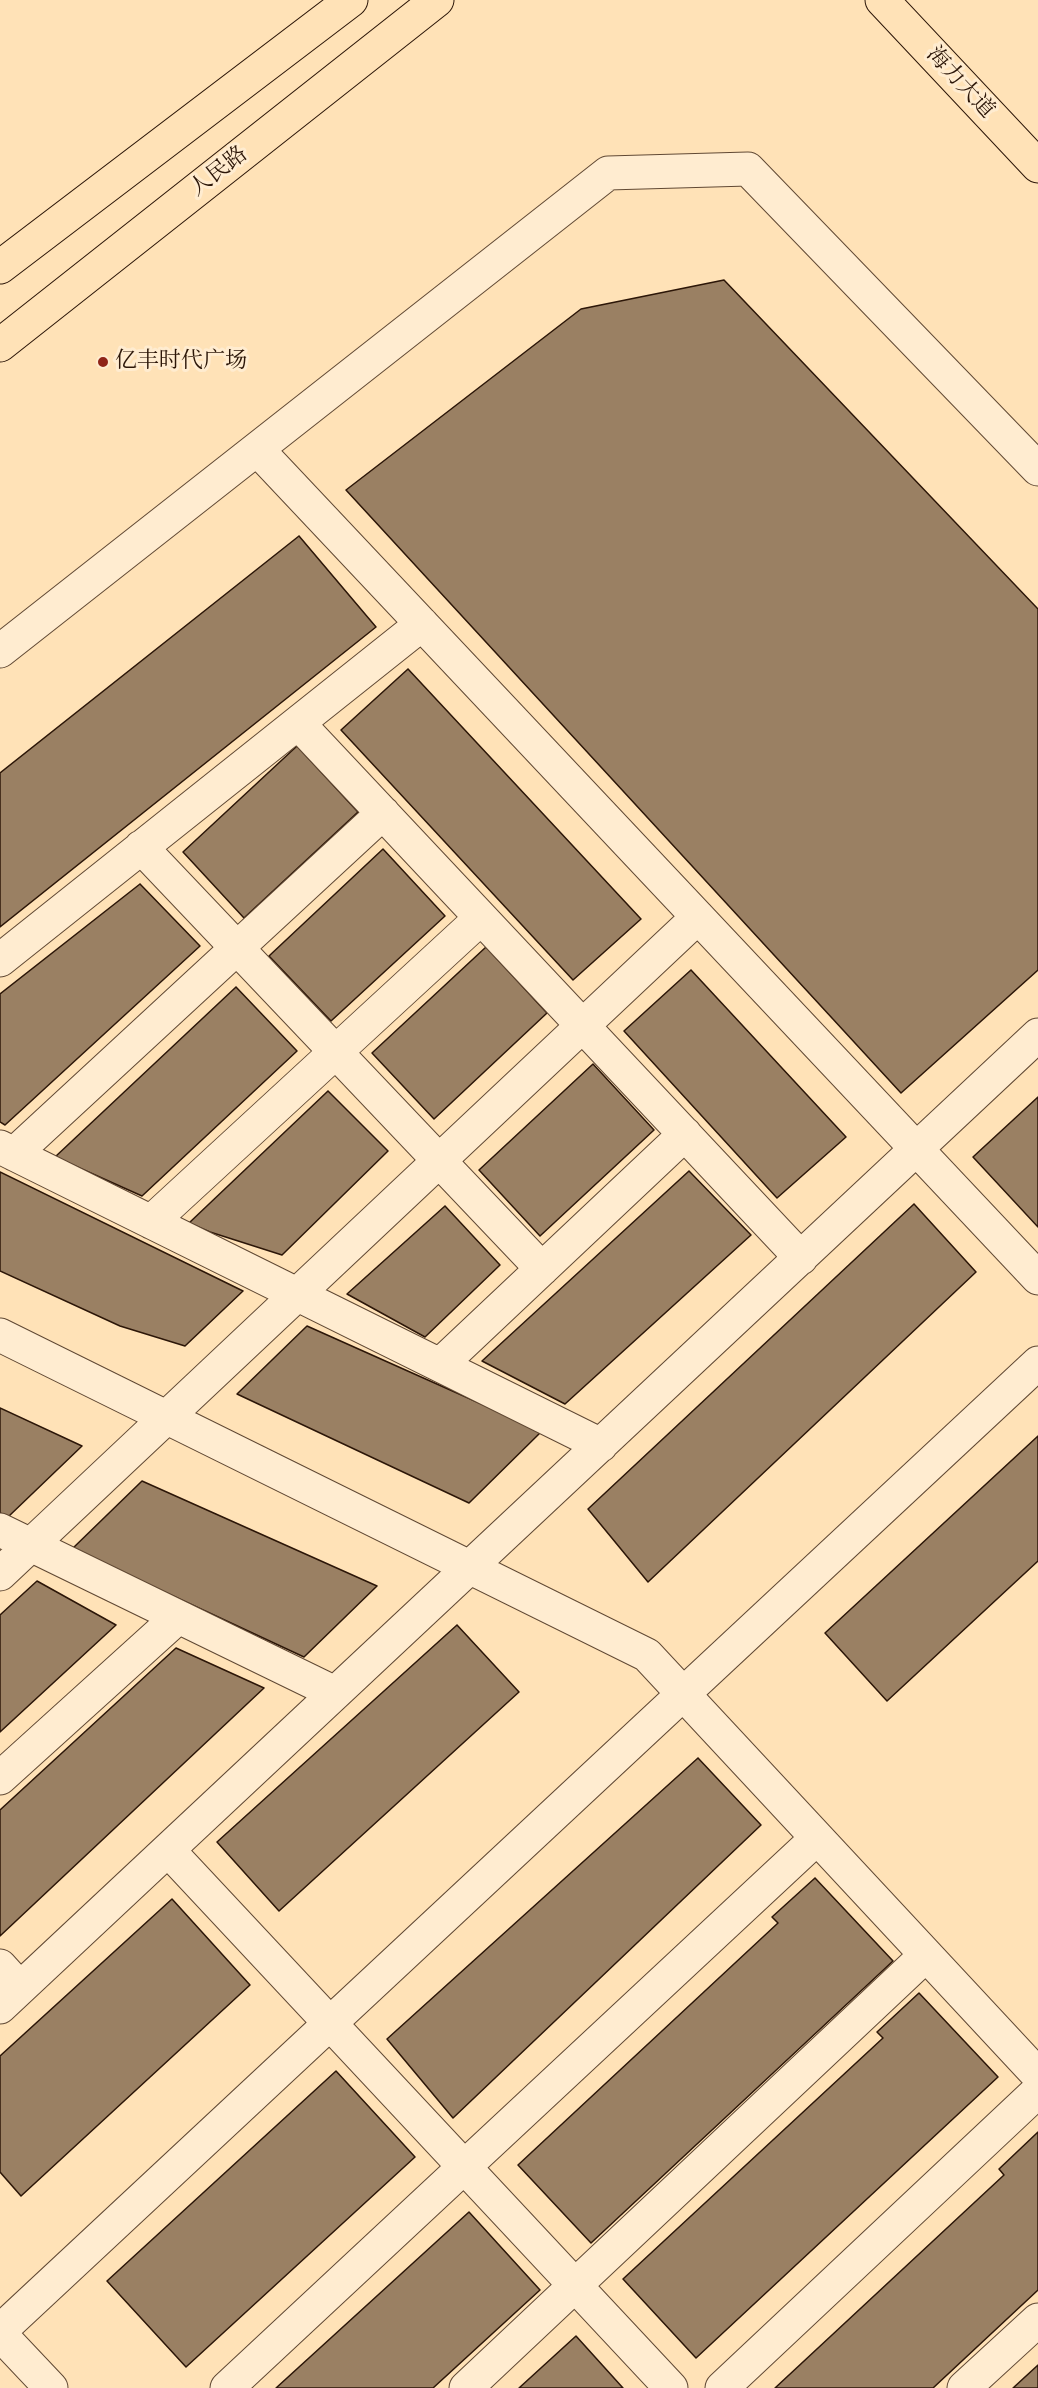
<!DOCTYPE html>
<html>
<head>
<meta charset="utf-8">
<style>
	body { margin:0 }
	canvas { display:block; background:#ffe2b7 }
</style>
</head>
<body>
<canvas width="1038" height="2388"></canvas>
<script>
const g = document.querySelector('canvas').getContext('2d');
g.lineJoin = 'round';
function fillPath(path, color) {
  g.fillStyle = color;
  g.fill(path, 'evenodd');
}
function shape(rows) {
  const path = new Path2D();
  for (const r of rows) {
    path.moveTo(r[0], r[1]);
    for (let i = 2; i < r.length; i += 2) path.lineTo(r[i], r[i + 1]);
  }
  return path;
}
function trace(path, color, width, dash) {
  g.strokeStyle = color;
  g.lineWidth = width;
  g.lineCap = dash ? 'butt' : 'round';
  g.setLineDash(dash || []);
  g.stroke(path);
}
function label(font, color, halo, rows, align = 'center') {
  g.font = font + ' "IM FELL Great Primer","Noto Serif SC",serif';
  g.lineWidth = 6;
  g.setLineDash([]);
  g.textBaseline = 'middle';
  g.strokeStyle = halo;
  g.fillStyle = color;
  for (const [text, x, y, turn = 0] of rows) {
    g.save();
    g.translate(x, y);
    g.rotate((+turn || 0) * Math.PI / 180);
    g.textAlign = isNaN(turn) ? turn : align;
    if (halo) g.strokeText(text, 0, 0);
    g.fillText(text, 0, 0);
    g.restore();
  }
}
const building = shape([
	[724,280,1038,609,1038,970,901,1093,346,490,581,309,724,280],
	[299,536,376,627,0,927,0,773,299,536],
	[408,669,641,919,573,980,341,730,408,669],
	[297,746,358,812,244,918,183,852,297,746],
	[383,849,445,916,331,1021,269,956,383,849],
	[140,884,200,946,5,1125,0,1122,0,994,140,884],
	[486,947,547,1013,434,1119,372,1053,486,947],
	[691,970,846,1137,777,1198,624,1031,691,970],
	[236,987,297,1051,142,1196,55,1157,236,987],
	[593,1064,654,1130,540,1236,479,1170,593,1064],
	[328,1091,388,1151,282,1255,210,1232,189,1223,328,1091],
	[1038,1097,1038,1227,973,1157,1038,1097],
	[689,1171,751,1235,565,1404,482,1361,689,1171],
	[0,1172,243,1291,185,1346,120,1326,0,1271,0,1172],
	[914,1204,976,1272,648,1582,588,1509,914,1204],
	[445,1206,500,1265,425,1337,347,1294,445,1206],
	[307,1326,542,1431,469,1503,237,1394,307,1326],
	[0,1408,82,1446,8,1517,0,1513,0,1408],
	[1038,1436,1038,1561,887,1701,825,1633,1038,1436],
	[142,1481,377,1586,304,1657,72,1549,142,1481],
	[37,1581,116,1625,0,1732,0,1615,37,1581],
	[457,1625,519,1692,279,1911,217,1842,457,1625],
	[176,1648,264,1688,0,1936,0,1810,176,1648],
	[698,1758,761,1825,453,2118,387,2039,698,1758],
	[815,1878,893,1961,591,2243,518,2165,778,1923,772,1917,815,1878],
	[172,1899,250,1985,21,2196,0,2172,0,2056,172,1899],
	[919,1993,998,2077,696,2358,623,2279,883,2038,877,2032,919,1993],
	[336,2071,415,2157,186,2367,107,2281,336,2071],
	[1038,2132,1038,2290,933,2388,775,2388,1004,2175,999,2169,1038,2132],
	[469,2212,540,2290,433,2388,276,2388,469,2212],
	[576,2336,623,2388,519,2388,576,2336],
	[1038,2365,1038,2388,1013,2388,1038,2365]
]);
const minor = shape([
	[257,449,1038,1278],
	[0,651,608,173,748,169,1038,469],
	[298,723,801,1258],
	[141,847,542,1269],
	[0,960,422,624],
	[0,1147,601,1445],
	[14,1154,383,813],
	[151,1222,481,918],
	[0,1335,647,1655,1038,2075],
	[440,1365,685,1134],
	[0,1530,335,1693],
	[0,1574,698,917],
	[0,1778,178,1617],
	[168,1850,671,2388],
	[0,1966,20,1988],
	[0,2007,1038,1035],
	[0,2331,1038,1363],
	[0,2334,51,2388],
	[227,2388,817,1838],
	[466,2388,926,1955],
	[722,2388,1038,2091],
	[964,2388,1038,2320]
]);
const major = shape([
	[882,0,1038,166],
	[0,267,351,0],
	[0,345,437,0]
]);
const markers = [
	[103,362,6,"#8f2418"]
];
const streetNames = [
	["海力大道",960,83,47],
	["人民路",219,172,-38]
];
const poiNames = [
	["亿丰时代广场",115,362]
];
fillPath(building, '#9a8063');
trace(building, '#2c1608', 1.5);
trace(minor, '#614934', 35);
trace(major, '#2c1608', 35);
trace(minor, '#ffecd0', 33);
trace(major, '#ffe2b7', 33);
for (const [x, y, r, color] of markers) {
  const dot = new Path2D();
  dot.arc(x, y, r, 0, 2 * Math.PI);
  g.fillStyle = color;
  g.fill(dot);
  trace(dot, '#ffecd0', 2);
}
label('22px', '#2c1608', '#ffecd0', streetNames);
label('22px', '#2c1608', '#ffecd0', poiNames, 'left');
</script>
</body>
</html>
